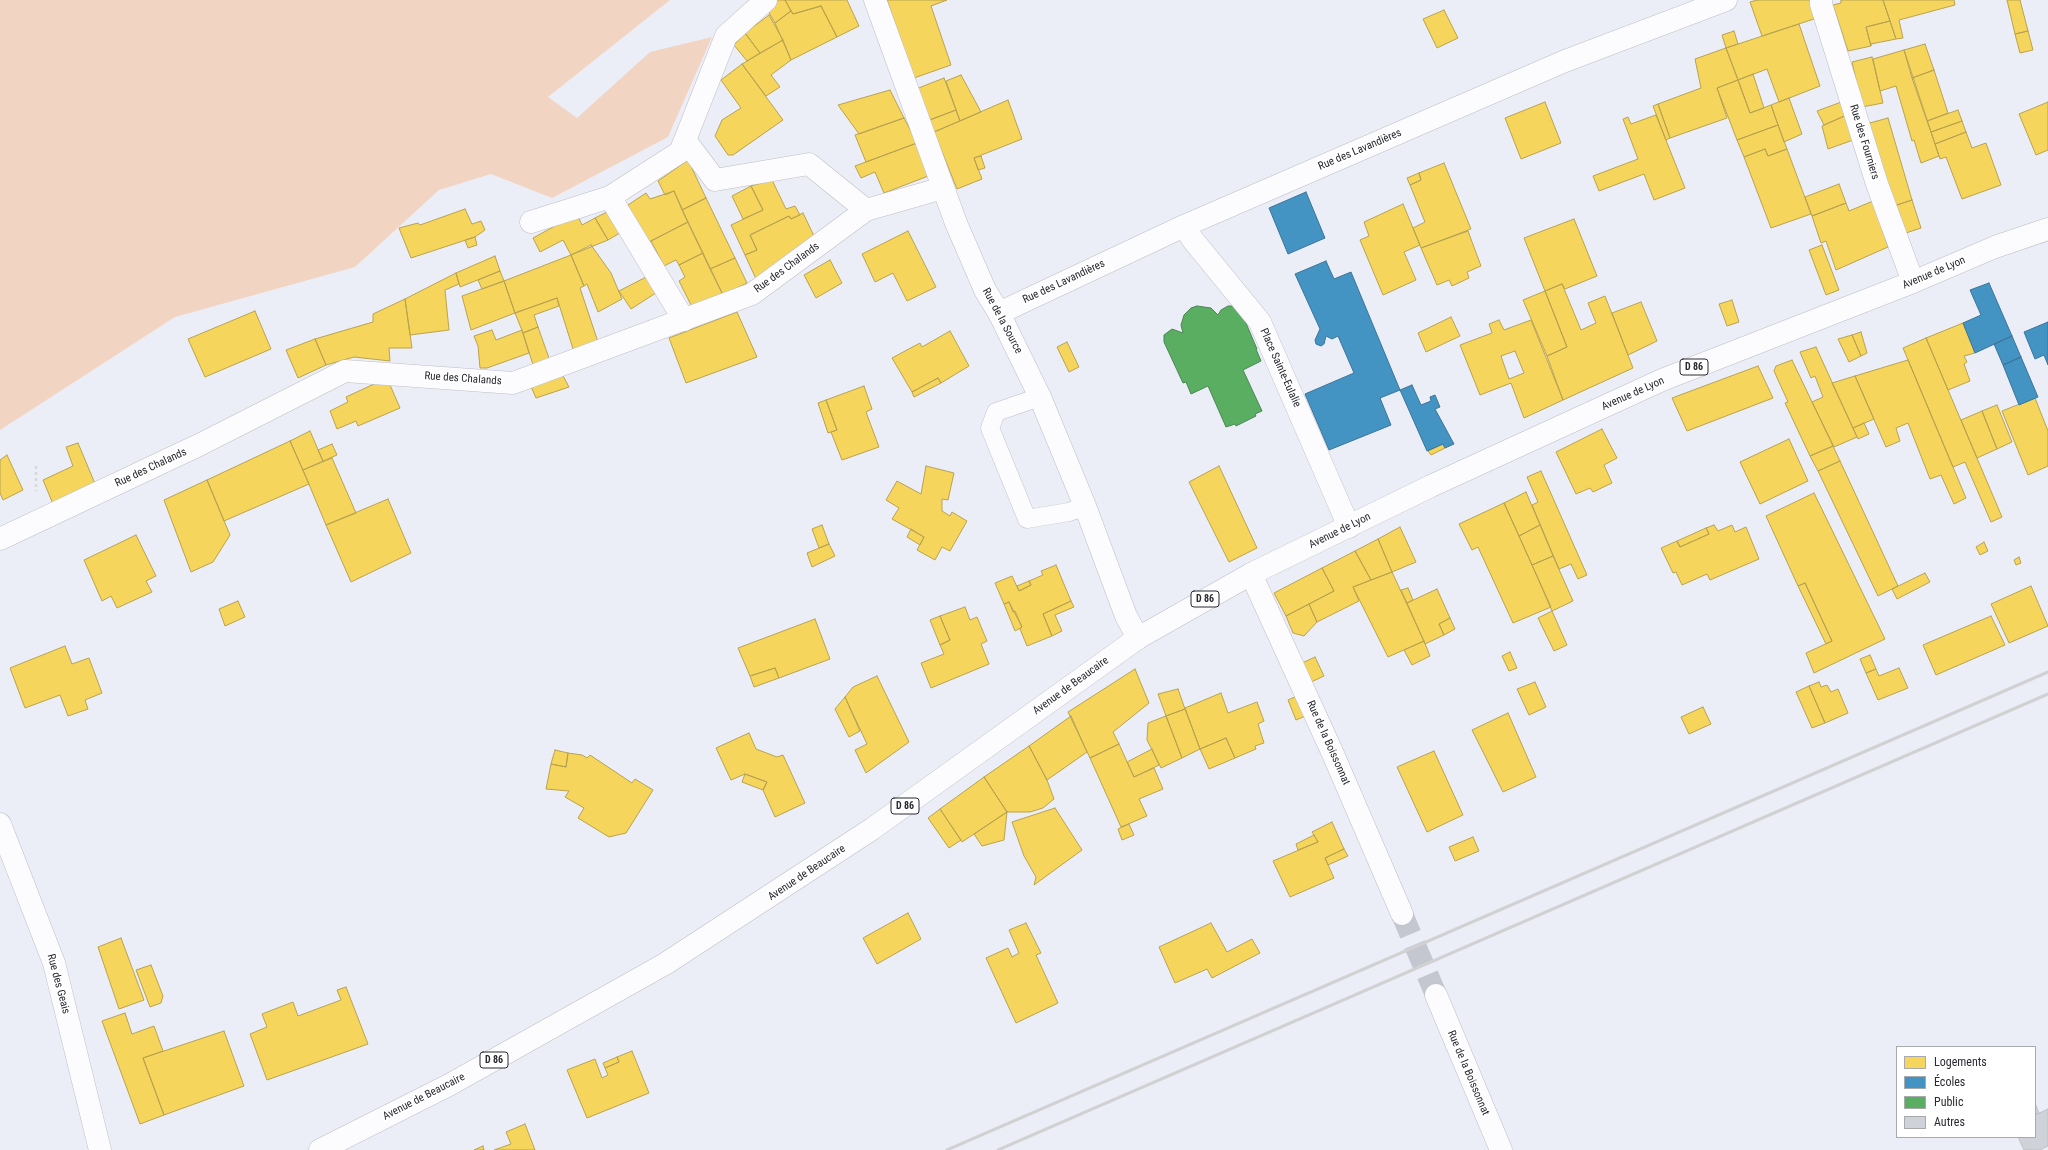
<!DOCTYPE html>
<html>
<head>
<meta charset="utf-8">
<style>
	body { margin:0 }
	#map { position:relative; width:2048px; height:1150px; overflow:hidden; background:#eceef7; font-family:"Roboto Condensed",sans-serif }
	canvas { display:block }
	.legend { position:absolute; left:1896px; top:1046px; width:140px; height:92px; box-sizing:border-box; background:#fff; border:1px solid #a9aaad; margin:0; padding:5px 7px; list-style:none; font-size:12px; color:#292a32 }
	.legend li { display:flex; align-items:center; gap:8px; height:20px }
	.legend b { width:20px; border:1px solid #a9aaad }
</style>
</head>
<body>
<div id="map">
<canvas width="2048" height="1150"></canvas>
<ul class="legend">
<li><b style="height:11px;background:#f6d55c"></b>Logements</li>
<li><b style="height:11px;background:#4393c3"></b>Écoles</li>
<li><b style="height:11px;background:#5aae61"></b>Public</li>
<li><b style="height:11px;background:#d0d2da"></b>Autres</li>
</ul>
</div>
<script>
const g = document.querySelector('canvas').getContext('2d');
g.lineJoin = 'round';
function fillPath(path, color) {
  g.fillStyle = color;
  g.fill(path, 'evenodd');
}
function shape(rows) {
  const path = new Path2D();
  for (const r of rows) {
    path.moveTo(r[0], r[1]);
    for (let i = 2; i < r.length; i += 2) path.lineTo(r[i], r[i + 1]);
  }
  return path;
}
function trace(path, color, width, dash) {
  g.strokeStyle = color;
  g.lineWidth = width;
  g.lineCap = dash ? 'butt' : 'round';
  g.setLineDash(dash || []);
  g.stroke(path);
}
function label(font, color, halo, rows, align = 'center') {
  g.font = font + ' "Roboto Condensed",sans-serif';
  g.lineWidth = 4;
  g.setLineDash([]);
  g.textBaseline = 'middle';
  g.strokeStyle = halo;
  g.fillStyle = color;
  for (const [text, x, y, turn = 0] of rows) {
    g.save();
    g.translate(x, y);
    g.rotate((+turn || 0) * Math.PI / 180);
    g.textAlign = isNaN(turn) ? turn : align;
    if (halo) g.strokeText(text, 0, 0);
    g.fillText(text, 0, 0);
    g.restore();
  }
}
const green = shape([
	[0,0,670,0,548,97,577,118,650,52,712,37,668,137,552,198,491,174,439,190,355,267,175,317,0,430]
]);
const homes = shape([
	[774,0,785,0,791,11,775,23,765,6,774,0],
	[785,0,847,0,859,26,837,37,821,6,793,14,785,0],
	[887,0,947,0,931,6,951,65,914,78,887,0],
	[1757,0,1811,0,1817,18,1762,36,1750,2,1757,0],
	[1841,0,1883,0,1890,21,1866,27,1871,46,1848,51,1833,5,1841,3,1841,0],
	[1883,0,1954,0,1955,5,1899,20,1903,38,1896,39,1883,0],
	[2007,0,2020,0,2028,31,2015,34,2007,0],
	[821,6,837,37,791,60,775,23,791,11,793,14,821,6],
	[1444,10,1458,38,1437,48,1423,19,1444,10],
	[769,15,783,40,760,53,745,33,769,15],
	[1890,21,1896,39,1871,44,1871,46,1866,27,1890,21],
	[1799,24,1820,86,1779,102,1767,69,1738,80,1726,48,1799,24],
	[1734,31,1738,44,1726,48,1722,35,1734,31],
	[2028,31,2033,50,2020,53,2015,34,2028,31],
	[745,33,760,53,747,61,734,45,745,33],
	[783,40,791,60,771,75,780,87,766,96,742,64,783,40],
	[1925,44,1934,70,1912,78,1904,50,1925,44],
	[1726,48,1738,80,1717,88,1727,118,1670,138,1658,104,1701,88,1695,59,1726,48],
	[1904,50,1939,156,1921,163,1914,140,1912,141,1896,86,1880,91,1873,59,1904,50],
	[1872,57,1883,103,1862,107,1852,62,1872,57],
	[742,64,783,120,733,155,728,155,715,136,722,120,741,108,721,80,742,64],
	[1934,70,1948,113,1927,121,1912,78,1934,70],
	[1753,74,1764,108,1750,113,1738,80,1753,74],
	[961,75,981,112,960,121,946,81,961,75],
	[944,78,956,110,927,121,916,89,944,78],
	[1738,80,1750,113,1771,105,1778,125,1737,140,1717,88,1738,80],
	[890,90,904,118,859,134,838,105,890,90],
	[1789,98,1802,134,1784,142,1771,105,1789,98],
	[1008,100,1022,139,974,158,982,179,957,189,934,132,1008,100],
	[1844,101,1849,114,1824,125,1817,111,1844,101],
	[1545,102,1561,143,1521,159,1505,118,1545,102],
	[2048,102,2048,150,2036,155,2019,114,2048,102],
	[1658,104,1670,138,1666,140,1653,106,1658,104],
	[956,110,960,121,934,132,927,121,956,110],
	[1958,110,1962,121,1931,132,1927,121,1958,110],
	[1849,114,1856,139,1828,149,1822,126,1849,114],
	[1656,115,1685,188,1654,200,1644,174,1599,191,1593,176,1638,159,1623,119,1628,117,1631,124,1656,115],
	[904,118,917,143,866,162,855,135,904,118],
	[1888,118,1912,200,1894,206,1866,124,1888,118],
	[1962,121,1966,132,1935,144,1931,132,1962,121],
	[1778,125,1787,149,1768,156,1765,149,1744,157,1737,140,1778,125],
	[1966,132,1972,148,1986,143,2001,185,1962,199,1946,157,1940,159,1935,144,1966,132],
	[917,143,931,175,884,193,875,172,861,178,855,166,917,143],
	[1765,149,1768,156,1787,149,1811,214,1771,228,1744,157,1765,149],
	[981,156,985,168,978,170,974,158,981,156],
	[688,160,706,198,682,210,674,191,665,195,658,181,688,160],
	[1444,163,1471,229,1421,248,1413,228,1425,222,1410,185,1421,180,1419,173,1444,163],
	[1419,173,1421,180,1410,185,1407,178,1419,173],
	[772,180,786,209,795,206,800,215,791,219,789,216,750,235,757,250,745,255,731,225,763,210,751,186,772,180],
	[1839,184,1846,203,1812,216,1805,197,1839,184],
	[751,186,763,210,743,219,732,196,751,186],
	[674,191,688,222,647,243,628,205,646,193,650,199,674,191],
	[706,198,735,258,710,269,682,210,706,198],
	[1912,200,1921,228,1903,234,1894,206,1912,200],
	[1873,201,1888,247,1836,270,1826,241,1821,243,1812,216,1846,203,1849,211,1873,201],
	[1403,204,1420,245,1404,252,1416,280,1383,295,1360,240,1369,236,1364,222,1403,204],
	[465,209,472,224,481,221,485,230,475,237,411,258,399,228,418,223,420,225,465,209],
	[613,209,625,230,608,240,595,218,613,209],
	[803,213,814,236,756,279,745,255,757,250,750,235,789,216,791,219,803,213],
	[577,214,582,225,595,218,608,240,571,255,563,240,540,252,533,238,577,214],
	[1574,219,1597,276,1565,289,1562,284,1545,291,1524,238,1574,219],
	[688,222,703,253,679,265,676,260,664,266,651,241,688,222],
	[908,231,936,287,907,301,893,273,875,282,862,254,908,231],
	[1468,231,1481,266,1467,272,1469,278,1452,286,1449,280,1437,285,1421,248,1468,231],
	[475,237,477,245,468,248,465,240,475,237],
	[591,245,611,273,622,299,598,312,587,284,584,286,571,255,591,245],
	[1822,245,1839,290,1826,295,1809,250,1822,245],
	[703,253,723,295,693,309,679,281,685,277,679,265,703,253],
	[571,255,584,286,580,288,598,342,574,352,557,298,515,313,504,281,571,255],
	[495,256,500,271,460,287,456,273,495,256],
	[735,258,747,283,723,295,710,269,735,258],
	[830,260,842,283,816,298,804,275,830,260],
	[500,271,504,281,482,289,478,280,500,271],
	[456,273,459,284,445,290,449,330,410,335,405,299,456,273],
	[650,275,659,291,631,309,619,291,650,275],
	[504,281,515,313,471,330,462,296,504,281],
	[1562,284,1581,330,1596,323,1588,303,1605,296,1633,368,1563,400,1547,356,1567,347,1545,291,1562,284],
	[1545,291,1567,347,1547,356,1523,300,1545,291],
	[557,298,559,306,534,315,538,327,523,333,515,313,557,298],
	[405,299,412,348,389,348,390,361,354,357,326,365,315,339,373,322,373,314,405,299],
	[1732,300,1739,322,1727,326,1719,304,1732,300],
	[1641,302,1657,341,1628,355,1612,313,1641,302],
	[255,311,271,349,205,377,188,339,255,311],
	[737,312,757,357,686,383,669,338,737,312],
	[1451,317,1460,336,1426,352,1418,333,1451,317],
	[1499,320,1504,330,1531,320,1563,400,1524,418,1511,383,1480,395,1460,345,1492,333,1489,324,1499,320],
	[1515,351,1524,373,1509,379,1501,356,1515,351],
	[1963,323,1975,353,1964,356,1967,362,1964,364,1970,381,1948,390,1926,338,1963,323],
	[538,327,550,361,534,368,523,333,538,327],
	[492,330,496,340,522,330,529,353,487,368,480,368,478,346,474,336,492,330],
	[950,331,969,366,941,383,938,378,912,392,892,358,920,343,922,347,950,331],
	[1861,332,1867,353,1861,356,1852,335,1861,332],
	[1852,335,1861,356,1849,362,1838,339,1852,335],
	[1926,338,2002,517,1991,522,1965,462,1953,467,1903,348,1926,338],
	[315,339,326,365,298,378,286,350,315,339],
	[1067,342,1079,367,1069,372,1057,347,1067,342],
	[1816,347,1857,437,1834,447,1812,402,1823,397,1815,376,1811,378,1800,352,1816,347],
	[1792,360,1833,446,1810,456,1785,403,1788,402,1774,371,1776,366,1792,360],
	[1908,360,1966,498,1954,504,1941,475,1930,479,1908,423,1896,428,1900,441,1886,447,1855,376,1908,360],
	[1758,366,1773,398,1687,431,1672,398,1758,366],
	[562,374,569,387,536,398,530,384,562,374],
	[1855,376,1874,419,1853,428,1832,383,1855,376],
	[387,378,400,408,358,426,356,421,337,429,330,411,348,402,346,397,387,378],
	[938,378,941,383,914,397,912,392,938,378],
	[864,386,872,409,866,412,879,447,842,460,831,432,837,430,826,400,864,386],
	[2035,398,2048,431,2048,466,2028,475,2002,411,2035,398],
	[826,400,837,430,828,433,818,403,826,400],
	[1997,405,2012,442,1997,449,1982,411,1997,405],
	[1982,411,1997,449,1977,458,1961,420,1982,411],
	[1864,423,1869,434,1858,439,1853,428,1864,423],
	[1602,429,1617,458,1604,465,1612,483,1593,492,1590,488,1576,494,1556,452,1602,429],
	[310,431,323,461,303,470,290,441,310,431],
	[1789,439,1808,481,1760,504,1740,462,1789,439],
	[290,441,309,484,224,521,207,480,290,441],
	[78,443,96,486,53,504,43,480,73,466,66,447,78,443],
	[332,444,337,455,323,461,318,450,332,444],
	[1443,444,1445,448,1431,455,1428,451,1443,444],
	[1833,446,1840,461,1818,471,1810,456,1833,446],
	[7,455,23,490,3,500,0,493,0,460,7,455],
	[332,458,356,513,326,525,303,470,332,458],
	[1840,461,1898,586,1878,596,1818,471,1840,461],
	[926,466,954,473,948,500,942,499,942,511,950,516,952,512,967,521,950,551,942,547,935,560,917,550,924,537,892,519,899,508,886,500,897,481,921,494,926,466],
	[1219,466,1257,548,1229,562,1189,482,1219,466],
	[1541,471,1587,575,1578,579,1571,564,1559,569,1532,505,1538,502,1527,477,1541,471],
	[207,480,230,535,213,562,191,572,164,500,207,480],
	[1526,492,1540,525,1519,536,1504,503,1526,492],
	[1814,493,1885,639,1814,673,1806,653,1832,641,1805,583,1798,586,1766,516,1814,493],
	[388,499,411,553,351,582,326,525,388,499],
	[1504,503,1551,607,1513,623,1478,547,1472,550,1459,524,1504,503],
	[822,525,829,544,819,548,812,529,822,525],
	[1540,525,1553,556,1532,565,1519,536,1540,525],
	[1714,525,1718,531,1732,525,1735,532,1746,527,1759,559,1710,580,1707,574,1682,585,1676,572,1673,573,1661,548,1677,541,1680,547,1709,534,1706,528,1714,525],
	[1400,527,1416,562,1392,572,1378,539,1400,527],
	[1706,528,1709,534,1680,547,1677,541,1706,528],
	[911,529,924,537,920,545,907,537,911,529],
	[136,535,156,576,146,581,152,592,117,608,111,596,102,601,84,560,136,535],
	[1378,539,1392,572,1371,580,1355,551,1378,539],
	[1984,542,1988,551,1980,555,1976,547,1984,542],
	[829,544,835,556,812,567,807,553,829,544],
	[1355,551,1371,580,1353,587,1359,601,1317,622,1309,604,1334,591,1322,568,1355,551],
	[1553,556,1573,601,1552,611,1532,565,1553,556],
	[2019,557,2021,563,2016,565,2014,560,2019,557],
	[1056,565,1071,601,1043,614,1052,636,1027,646,1020,629,1022,627,1015,611,1013,612,1009,602,1004,604,995,583,1012,576,1019,591,1031,585,1029,581,1043,575,1041,571,1056,565],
	[1322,568,1334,591,1286,616,1274,593,1322,568],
	[1392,572,1424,641,1388,657,1353,587,1392,572],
	[1925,573,1930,582,1897,599,1892,589,1925,573],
	[1029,581,1031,585,1019,591,1017,586,1029,581],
	[1805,583,1832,641,1826,644,1798,586,1805,583],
	[2031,586,2048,626,2009,643,1991,604,2031,586],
	[1408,588,1413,600,1407,603,1401,590,1408,588],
	[1437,589,1450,618,1439,624,1444,635,1425,644,1407,603,1437,589],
	[238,601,245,617,225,626,219,609,238,601],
	[1071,601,1074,607,1055,615,1062,631,1052,636,1043,614,1071,601],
	[1009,602,1022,627,1015,631,1004,604,1009,602],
	[1309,604,1317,622,1304,636,1293,633,1286,616,1309,604],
	[965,607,970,620,977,617,987,641,981,644,989,664,931,688,921,663,944,654,940,645,950,640,940,616,965,607],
	[1552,611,1567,645,1554,651,1538,618,1552,611],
	[940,616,950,640,940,645,930,620,940,616],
	[1991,616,2005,645,1936,675,1923,645,1991,616],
	[1450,618,1455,629,1444,635,1439,624,1450,618],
	[815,619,830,659,779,678,775,668,750,676,738,648,815,619],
	[1424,641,1430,656,1412,665,1404,650,1424,641],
	[65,646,72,664,89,658,102,693,85,700,88,709,68,716,60,695,25,708,10,668,65,646],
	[1510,652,1517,668,1509,671,1502,656,1510,652],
	[1870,655,1876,669,1866,673,1860,659,1870,655],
	[1315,657,1324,676,1309,683,1300,664,1315,657],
	[775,668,779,678,754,687,750,676,775,668],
	[1899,668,1908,688,1878,700,1866,673,1876,669,1879,676,1899,668],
	[1135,669,1149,703,1113,732,1119,744,1090,758,1068,712,1135,669],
	[877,676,909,742,866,773,855,750,867,744,845,697,853,687,877,676],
	[1535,682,1546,707,1529,715,1517,689,1535,682],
	[1819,682,1821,687,1827,685,1831,692,1838,689,1848,713,1825,723,1809,686,1819,682],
	[1809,686,1825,723,1812,728,1796,692,1809,686],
	[1178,689,1185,709,1166,716,1158,694,1178,689],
	[1221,693,1228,713,1257,702,1264,721,1258,724,1264,743,1255,746,1256,749,1235,758,1226,738,1200,749,1185,708,1221,693],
	[1299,695,1308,715,1296,720,1288,700,1299,695],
	[845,697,860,731,849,737,835,709,845,697],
	[1703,707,1711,724,1689,734,1681,717,1703,707],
	[1185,709,1200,749,1182,758,1166,716,1185,709],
	[1508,713,1536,777,1503,792,1472,730,1508,713],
	[1071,716,1087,752,1047,780,1029,746,1071,716],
	[1166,716,1182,758,1161,768,1147,740,1148,723,1166,716],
	[749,733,756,749,777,757,783,755,805,803,775,817,763,790,767,782,745,774,731,780,716,748,749,733],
	[1226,738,1235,758,1209,769,1200,749,1226,738],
	[1119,744,1134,777,1154,768,1163,789,1139,799,1147,816,1121,827,1090,758,1119,744],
	[1029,746,1047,780,1054,799,1043,808,1030,812,1007,812,984,777,1029,746],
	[1152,749,1159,765,1134,777,1127,762,1152,749],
	[555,750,568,753,566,767,551,764,555,750],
	[1434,751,1463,815,1427,832,1397,767,1434,751],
	[568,753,582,755,587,758,590,755,632,783,635,779,653,790,626,833,609,837,578,818,584,808,565,797,569,791,546,789,551,764,566,767,568,753],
	[745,774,767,782,763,790,742,782,745,774],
	[984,777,1007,812,962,842,940,809,984,777],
	[1055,808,1082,850,1034,885,1036,877,1024,856,1012,822,1055,808],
	[940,809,961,840,949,848,928,818,940,809],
	[1007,812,1004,840,982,846,974,834,1007,812],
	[1332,822,1344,849,1325,858,1334,878,1290,897,1273,861,1318,842,1312,832,1332,822],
	[1129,824,1134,835,1122,840,1118,829,1129,824],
	[1314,835,1318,842,1298,850,1296,844,1314,835],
	[1473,837,1479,851,1455,861,1449,847,1473,837],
	[1344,849,1348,856,1328,865,1325,858,1344,849],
	[908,913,921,939,877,964,863,938,908,913],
	[1026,923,1041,953,1036,955,1058,1003,1016,1023,986,958,1008,948,1012,957,1019,953,1009,930,1026,923],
	[1211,923,1227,952,1252,939,1260,953,1212,978,1207,969,1175,983,1159,947,1211,923],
	[121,938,144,1000,119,1009,98,947,121,938],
	[151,965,163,996,161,1003,150,1007,136,970,151,965],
	[346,987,368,1044,267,1080,250,1034,267,1027,262,1014,293,1002,298,1016,341,1000,337,990,346,987],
	[125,1013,132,1034,154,1026,163,1051,143,1058,164,1115,140,1124,102,1021,125,1013],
	[224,1031,244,1086,164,1115,143,1058,224,1031],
	[632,1051,649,1093,587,1118,567,1070,595,1059,602,1078,608,1075,605,1068,619,1062,617,1057,632,1051],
	[617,1057,619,1062,605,1068,603,1063,617,1057],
	[525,1124,535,1150,494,1150,511,1144,506,1132,525,1124],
	[483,1146,484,1150,474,1150,483,1146]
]);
const schools = shape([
	[1306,192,1325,238,1288,254,1269,208,1306,192],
	[1326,261,1334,279,1351,272,1400,390,1380,398,1391,425,1329,450,1305,394,1354,373,1338,336,1332,339,1326,336,1324,344,1321,346,1316,344,1315,340,1320,329,1295,274,1326,261],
	[1989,283,2012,336,1975,353,1963,323,1981,315,1970,290,1989,283],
	[2048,322,2048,365,2044,355,2035,359,2024,332,2048,322],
	[2012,336,2021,357,2003,365,1994,344,2012,336],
	[2021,357,2038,397,2019,405,2003,365,2021,357],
	[1412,385,1421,405,1431,401,1430,397,1435,395,1440,407,1435,409,1454,444,1445,448,1443,444,1427,451,1400,390,1412,385]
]);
const public = shape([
	[1197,306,1211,308,1218,315,1221,310,1228,306,1233,306,1240,309,1257,349,1256,349,1261,361,1243,370,1262,411,1255,414,1256,416,1236,426,1235,424,1226,427,1208,386,1191,394,1186,382,1183,383,1164,342,1164,335,1172,329,1183,333,1181,325,1184,315,1191,308,1197,306]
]);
const building = shape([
	[2035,1103,2039,1113,2035,1115,2035,1103],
	[2048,1109,2048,1146,2040,1150,2024,1150,2018,1137,2035,1137,2035,1115,2048,1109]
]);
const minorTunnel = shape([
	[1402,914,1436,995]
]);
const path = shape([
	[36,466,36,491]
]);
const service = shape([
	[1040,397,996,412,990,428,1027,519,1069,512,1085,506]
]);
const minor = shape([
	[875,0,956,223,985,290,999,313,1040,397,1085,506,1126,616,1138,638],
	[1821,0,1821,4,1877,184,1913,282],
	[685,140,726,36,766,0],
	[610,197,684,320],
	[531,222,610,197,680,152,685,140,715,180,809,164,866,210],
	[1184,226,1193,240,1260,322,1349,527],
	[999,313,1184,226,1565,61,1726,0],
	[0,539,199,445,345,371,513,383,752,294,866,210,943,188],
	[1251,574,1333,754,1402,914],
	[1436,995,1501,1150]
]);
const tertiary = shape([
	[0,824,54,963,100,1150]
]);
const primary = shape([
	[320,1150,449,1085,665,964,872,829,1138,638,1251,574,1431,486,1662,380,1913,282,1995,247,2048,229]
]);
const rail = shape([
	[947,1150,2048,672],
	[998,1150,2048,694]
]);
const shields = [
	[1694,367,28],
	[1205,599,28],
	[905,806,28],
	[494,1060,28]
];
const shieldNames = [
	["D 86",1694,367],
	["D 86",1205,599],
	["D 86",905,806],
	["D 86",494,1060]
];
const streetNames = [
	["Rue des Fourniers",1864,142,73],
	["Rue des Lavandières",1360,150,-23],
	["Rue des Chalands",787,268,-36],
	["Avenue de Lyon",1934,273,-23],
	["Rue des Lavandières",1064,282,-25],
	["Rue de la Source",1002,321,62],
	["Place Sainte-Eulalie",1280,368,66],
	["Rue des Chalands",463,379,4],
	["Avenue de Lyon",1633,394,-24],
	["Rue des Chalands",151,468,-25],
	["Avenue de Lyon",1340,531,-26],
	["Avenue de Beaucaire",1071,686,-36],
	["Rue de la Boissonnat",1328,743,66],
	["Avenue de Beaucaire",807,873,-34],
	["Rue des Geais",58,984,75],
	["Rue de la Boissonnat",1468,1073,67],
	["Avenue de Beaucaire",424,1097,-27]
];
fillPath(green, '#f2d4c2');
fillPath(homes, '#f6d55c');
trace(homes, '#b8a24f', 1);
fillPath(schools, '#4393c3');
trace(schools, '#3b7498', 1);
fillPath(public, '#5aae61');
trace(public, '#4b8653', 1);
fillPath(building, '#d0d2da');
trace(building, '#bfc1c9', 1);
trace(minorTunnel, '#c5c7d0', 22, [22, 11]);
trace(service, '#bdbec6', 19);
trace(minor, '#bdbec6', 23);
trace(tertiary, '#bdbec6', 23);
trace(primary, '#bdbec6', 23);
trace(path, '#d8d8db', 2.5, [3, 3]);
trace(service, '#fcfcfe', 18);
trace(minor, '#fcfcfe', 22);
trace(tertiary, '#fcfcfe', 22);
trace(primary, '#fcfcfe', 22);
trace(rail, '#d1d1d4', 3);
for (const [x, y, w] of shields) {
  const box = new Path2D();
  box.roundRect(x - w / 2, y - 8, w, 16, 3);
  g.fillStyle = '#fff';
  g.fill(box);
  trace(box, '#292a32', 1);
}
label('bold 10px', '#292a32', null, shieldNames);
label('11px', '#292a32', '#fff', streetNames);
</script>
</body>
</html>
